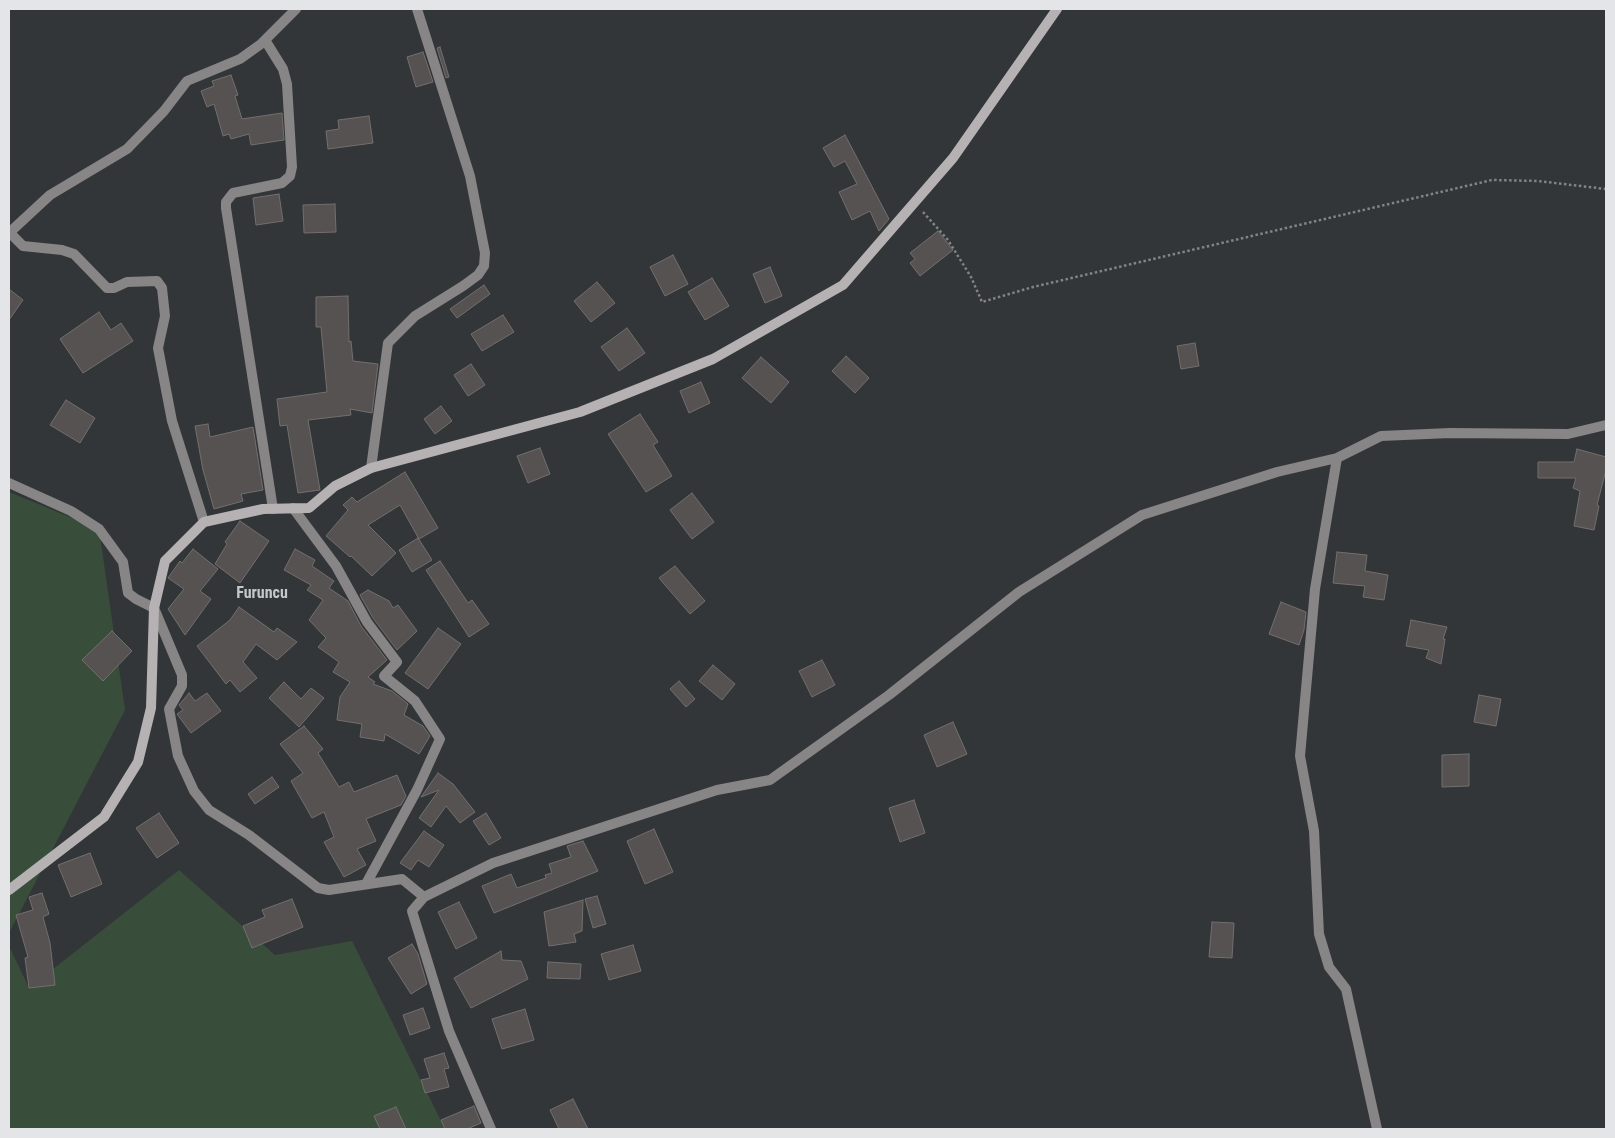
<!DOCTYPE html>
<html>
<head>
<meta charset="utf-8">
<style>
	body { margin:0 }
	#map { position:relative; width:1615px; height:1138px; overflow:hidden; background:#333638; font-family:"Roboto Condensed",sans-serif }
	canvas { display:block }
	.frame { position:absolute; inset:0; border:10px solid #e3e5e6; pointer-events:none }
</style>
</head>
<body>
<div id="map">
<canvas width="1615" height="1138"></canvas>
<div class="frame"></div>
</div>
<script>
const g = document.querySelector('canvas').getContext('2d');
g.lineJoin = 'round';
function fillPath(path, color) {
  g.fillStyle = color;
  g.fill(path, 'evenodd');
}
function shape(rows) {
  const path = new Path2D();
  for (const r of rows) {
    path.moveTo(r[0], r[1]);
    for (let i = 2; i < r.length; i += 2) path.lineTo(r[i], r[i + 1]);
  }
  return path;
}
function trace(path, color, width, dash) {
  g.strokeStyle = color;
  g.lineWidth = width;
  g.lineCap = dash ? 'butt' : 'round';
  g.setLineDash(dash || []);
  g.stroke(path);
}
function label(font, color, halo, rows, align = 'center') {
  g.font = font + ' "Roboto Condensed",sans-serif';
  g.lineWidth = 4.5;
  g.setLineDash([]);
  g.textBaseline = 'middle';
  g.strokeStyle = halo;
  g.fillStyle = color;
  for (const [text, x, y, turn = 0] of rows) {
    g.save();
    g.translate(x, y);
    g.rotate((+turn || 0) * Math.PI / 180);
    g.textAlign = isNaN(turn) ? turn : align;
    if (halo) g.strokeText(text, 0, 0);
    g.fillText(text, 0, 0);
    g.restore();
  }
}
const green = shape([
	[9,492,99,529,125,710,9,933],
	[179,870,275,955,352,941,445,1129,9,1129,9,946,29,988]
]);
const building = shape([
	[440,47,449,77,446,78,437,48,440,47],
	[423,52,433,82,416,87,407,57,423,52],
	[231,75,238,95,235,96,242,119,282,113,284,140,251,145,249,134,231,139,229,134,223,136,214,104,207,107,201,91,214,86,212,81,231,75],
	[369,116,373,143,328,149,326,131,339,129,338,120,369,116],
	[845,135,889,219,879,231,870,211,852,220,839,192,857,184,845,161,834,167,823,148,845,135],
	[279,194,283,221,256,225,253,198,279,194],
	[335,204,336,232,304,233,303,205,335,204],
	[938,231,953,250,920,276,910,263,915,259,910,253,938,231],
	[673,255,688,284,665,296,650,267,673,255],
	[770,267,782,296,765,303,753,274,770,267],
	[712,278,729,306,705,320,688,292,712,278],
	[597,282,615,303,591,322,574,301,597,282],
	[484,285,490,294,457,318,450,309,484,285],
	[9,289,23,300,9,320,9,289],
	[348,296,349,342,351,341,353,361,378,364,372,413,350,409,351,415,308,420,320,490,298,493,287,425,280,426,277,399,327,392,321,327,316,327,316,297,348,296],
	[99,312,111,330,121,323,133,341,83,373,60,339,99,312],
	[503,315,514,332,482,351,471,334,503,315],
	[627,328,645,353,619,371,601,347,627,328],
	[1195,343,1199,366,1181,369,1177,346,1195,343],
	[846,356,869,378,855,393,832,371,846,356],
	[761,357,789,382,771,403,742,378,761,357],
	[471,364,485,385,468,396,454,375,471,364],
	[701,382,710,403,689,413,680,391,701,382],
	[66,400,95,418,80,443,50,425,66,400],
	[441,406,452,421,435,434,424,419,441,406],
	[640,414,658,442,653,445,672,476,646,492,608,434,640,414],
	[208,424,210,437,253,427,263,490,241,494,243,501,214,509,203,470,195,426,208,424],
	[540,448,550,474,528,483,517,456,540,448],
	[1577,449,1606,457,1606,470,1597,505,1599,506,1594,530,1574,526,1580,491,1573,488,1576,478,1538,478,1538,462,1574,462,1577,449],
	[405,472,438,528,419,539,400,505,368,525,396,553,372,576,351,556,350,557,326,536,348,510,343,505,352,497,357,502,405,472],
	[692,493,714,522,692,539,670,510,692,493],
	[240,521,269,541,240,583,215,564,227,544,225,542,240,521],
	[418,538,432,560,412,572,399,550,418,538],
	[193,549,218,569,200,591,211,599,185,635,168,609,184,589,168,578,180,561,182,563,193,549],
	[295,549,315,560,312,566,334,581,329,588,348,601,361,626,387,660,368,677,375,682,373,684,392,691,408,704,404,715,423,726,430,736,419,754,385,734,384,741,360,737,362,724,337,720,340,697,350,682,333,672,339,662,318,647,326,638,309,620,323,600,307,590,311,585,284,570,295,549],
	[1337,552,1367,555,1365,571,1388,575,1384,600,1363,597,1365,586,1333,583,1337,552],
	[440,561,468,603,472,600,489,624,469,637,426,570,440,561],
	[675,566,705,601,690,614,659,578,675,566],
	[368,590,389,601,393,608,398,605,417,631,397,650,373,618,360,595,368,590],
	[1281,602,1306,612,1304,630,1299,645,1269,634,1281,602],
	[239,607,274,632,277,628,297,642,277,660,256,644,243,662,257,678,240,692,230,680,226,684,197,646,230,620,239,607],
	[1411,620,1447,627,1443,639,1445,639,1441,664,1426,658,1429,650,1406,646,1411,620],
	[438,628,461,644,428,689,405,673,438,628],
	[112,631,132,651,103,681,82,660,112,631],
	[822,660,835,685,812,697,799,671,822,660],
	[713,665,735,684,722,700,699,681,713,665],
	[679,681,695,699,686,707,670,689,679,681],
	[284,682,301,699,311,688,324,698,299,727,269,698,284,682],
	[189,693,195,701,207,693,221,711,191,733,177,714,183,710,179,705,189,693],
	[1479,695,1501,699,1496,726,1474,722,1479,695],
	[953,722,967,754,937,767,924,735,953,722],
	[304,726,323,749,318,753,339,787,349,782,354,792,397,775,406,796,401,805,366,819,376,841,357,849,366,865,344,877,324,842,334,837,324,812,312,818,291,781,303,773,280,744,304,726],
	[1469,754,1469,786,1442,787,1442,755,1469,754],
	[438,773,453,784,475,812,460,823,446,806,431,827,419,818,439,790,421,797,438,773],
	[272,777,279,787,255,804,248,794,272,777],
	[914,800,925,833,900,842,889,808,914,800],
	[159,813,179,843,157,858,136,828,159,813],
	[486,813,501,838,489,845,473,821,486,813],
	[654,829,673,872,645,884,627,841,654,829],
	[424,831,444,845,429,867,418,860,411,870,400,863,424,831],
	[583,841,598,871,494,913,482,886,511,874,517,888,546,878,545,875,552,873,549,864,571,857,567,846,583,841],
	[90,853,102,884,71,897,58,865,90,853],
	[42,893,49,914,43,917,50,943,55,985,29,988,25,958,28,957,16,915,33,910,29,897,42,893],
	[597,896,606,924,593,928,585,899,597,896],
	[292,899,303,927,252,948,243,926,265,917,262,910,292,899],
	[583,900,582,931,574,934,576,942,549,946,544,912,583,900],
	[459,902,477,938,456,949,438,912,459,902],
	[1212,922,1234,923,1232,958,1209,957,1212,922],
	[412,944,418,954,427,984,411,994,388,958,412,944],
	[633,945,641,971,609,980,601,954,633,945],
	[501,951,502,960,521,961,528,979,471,1008,454,978,501,951],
	[548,962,581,964,580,979,547,978,548,962],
	[423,1008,430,1028,410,1035,403,1015,423,1008],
	[525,1009,534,1040,502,1049,492,1019,525,1009],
	[444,1053,449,1068,444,1069,449,1087,425,1093,421,1080,430,1078,424,1059,444,1053],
	[573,1099,588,1129,559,1129,550,1110,573,1099],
	[474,1106,481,1123,467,1129,445,1129,441,1120,474,1106],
	[396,1107,406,1129,380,1129,374,1116,396,1107]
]);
const path = shape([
	[923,212,948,240,971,277,982,302,1033,287,1492,180,1538,181,1606,189]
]);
const street = shape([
	[265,40,283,69,287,84,292,167,290,176,282,183,233,193,226,202,226,208,273,509],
	[9,233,50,195,127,149,164,111,187,81,240,59,261,44,296,9],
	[9,235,10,233,23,246,62,250,74,254,107,288,114,288,127,282,157,281,162,288,165,316,158,348,172,421,204,522],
	[1337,458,1315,589,1300,756,1314,831,1319,934,1329,967,1346,989,1377,1129],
	[371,468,388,343,415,316,463,286,478,275,484,266,485,253,470,176,417,9],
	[9,483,71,511,99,529,123,562,128,593,136,599,154,608,182,675,182,686,169,709,178,756,194,791,209,810,249,835,318,888,329,890,402,879,424,897],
	[293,508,336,566,367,622,397,662,384,676,415,701,440,739,417,790,366,884],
	[491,1129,449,1031,412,911,424,897,493,863,717,790,770,780,889,695,1019,592,1142,515,1277,472,1337,458,1381,436,1450,433,1568,434,1606,425]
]);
const secondary = shape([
	[9,890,104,817,138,762,151,708,154,608,165,561,204,522,263,509,309,508,335,486,371,468,580,412,713,359,843,285,953,158,1057,9]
]);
const quarterNames = [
	["Furuncu",262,594]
];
fillPath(green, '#394e3a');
fillPath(building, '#565251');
trace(building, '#736f6e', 1);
trace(path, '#828486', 2.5, [2.5, 2.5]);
trace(street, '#878586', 10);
trace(secondary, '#b6b2b3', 10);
label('bold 16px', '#c5c8cb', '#333638', quarterNames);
</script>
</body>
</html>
